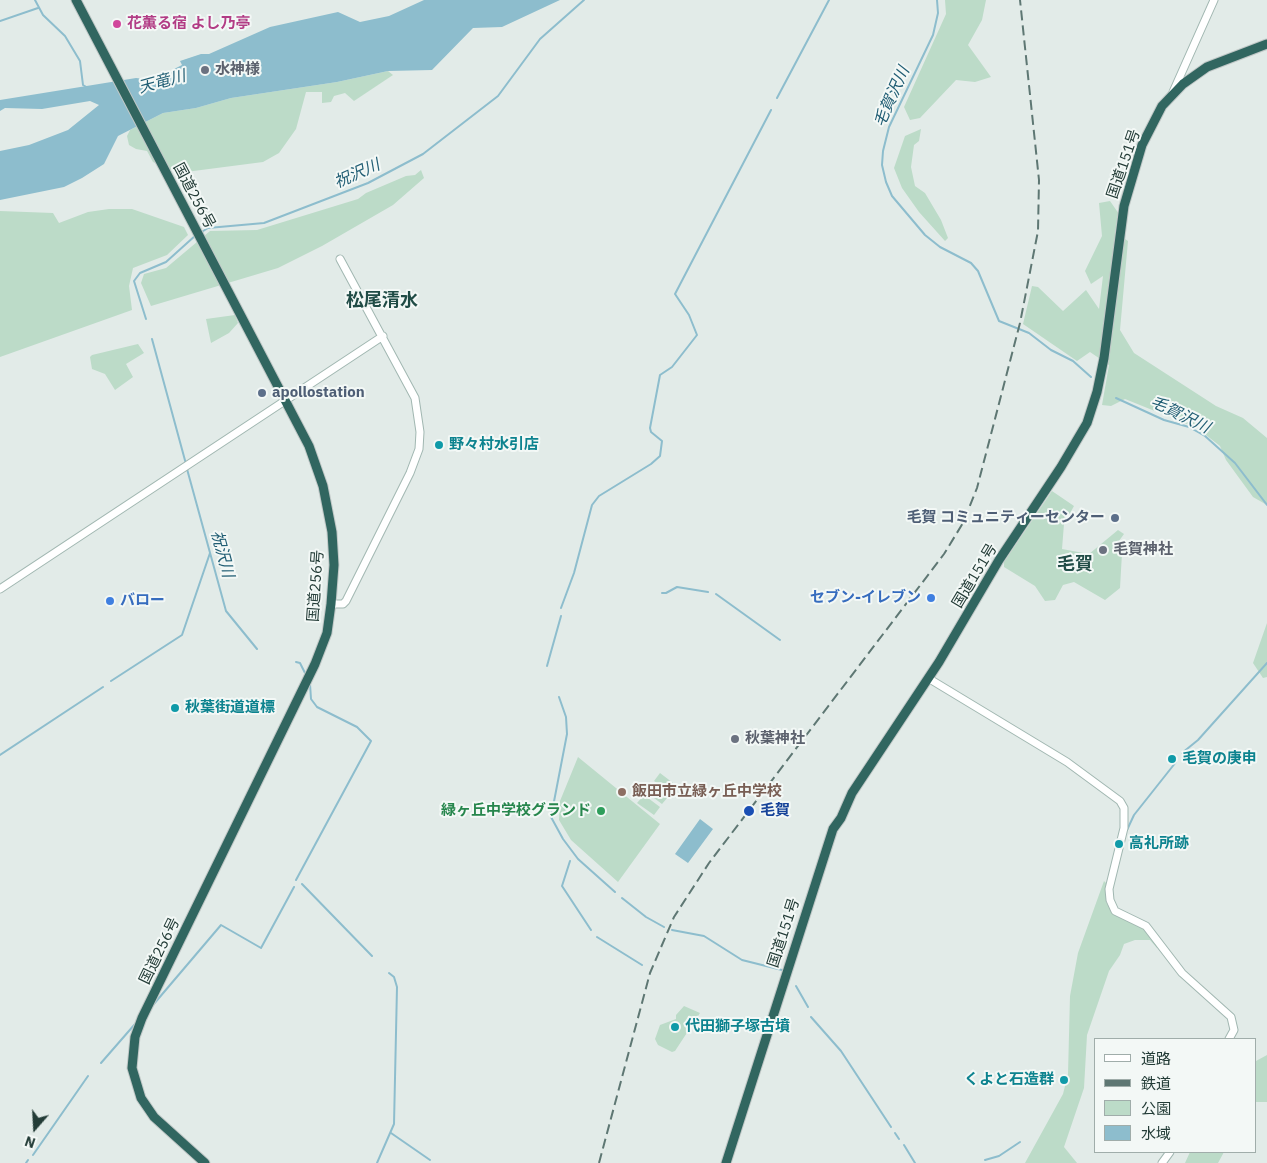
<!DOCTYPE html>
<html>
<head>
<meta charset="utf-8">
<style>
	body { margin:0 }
	#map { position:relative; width:1267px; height:1163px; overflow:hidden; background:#e2ebe8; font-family:"IBM Plex Sans","Noto Sans JP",sans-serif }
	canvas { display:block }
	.legend { position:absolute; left:1094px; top:1038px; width:162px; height:115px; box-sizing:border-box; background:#f3f8f6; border:1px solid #a0adaa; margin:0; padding:6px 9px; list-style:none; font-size:15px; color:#233c37 }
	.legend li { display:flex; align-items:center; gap:10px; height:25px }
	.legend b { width:25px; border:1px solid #a0adaa }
	.north { position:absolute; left:10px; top:1103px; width:50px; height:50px; -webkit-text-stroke:4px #f3f8f6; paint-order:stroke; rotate:199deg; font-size:14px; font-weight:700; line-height:20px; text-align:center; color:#233c37 }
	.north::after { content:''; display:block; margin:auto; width:18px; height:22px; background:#233c37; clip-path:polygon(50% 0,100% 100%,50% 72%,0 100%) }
</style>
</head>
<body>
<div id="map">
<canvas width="1267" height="1163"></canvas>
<ul class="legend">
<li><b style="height:6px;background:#fff"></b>道路</li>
<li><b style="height:6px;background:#5e7773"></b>鉄道</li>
<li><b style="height:14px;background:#bcdbc8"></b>公園</li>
<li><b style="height:14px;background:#8dbdcd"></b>水域</li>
</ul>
<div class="north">N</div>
</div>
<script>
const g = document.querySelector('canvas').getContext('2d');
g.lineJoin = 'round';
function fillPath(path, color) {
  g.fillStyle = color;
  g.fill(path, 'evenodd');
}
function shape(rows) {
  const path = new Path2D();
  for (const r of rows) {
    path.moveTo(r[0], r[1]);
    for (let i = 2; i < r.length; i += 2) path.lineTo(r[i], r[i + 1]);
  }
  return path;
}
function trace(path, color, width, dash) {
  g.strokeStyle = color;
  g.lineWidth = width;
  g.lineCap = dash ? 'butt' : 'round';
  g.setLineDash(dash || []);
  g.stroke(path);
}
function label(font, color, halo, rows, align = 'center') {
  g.font = font + ' "IBM Plex Sans","Noto Sans JP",sans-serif';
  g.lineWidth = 4;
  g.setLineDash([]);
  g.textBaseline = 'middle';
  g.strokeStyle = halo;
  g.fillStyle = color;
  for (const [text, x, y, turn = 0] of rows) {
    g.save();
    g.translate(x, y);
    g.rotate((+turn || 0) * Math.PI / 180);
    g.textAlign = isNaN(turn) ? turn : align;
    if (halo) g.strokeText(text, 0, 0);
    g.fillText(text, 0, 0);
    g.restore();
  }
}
const green = shape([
	[945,0,986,0,982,20,968,45,991,77,975,82,956,80,920,118,910,120,904,107,946,14],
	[388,71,393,75,354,101,345,93,334,96,331,102,322,103,322,92,306,92,296,129,279,153,263,162,178,173,153,162,147,151,136,149,129,145,127,136,130,130,163,113,196,108,231,98,337,82],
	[921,129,919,141,914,145,911,167,915,186,925,193,941,220,948,238,945,241,919,212,902,188,894,168,905,136],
	[421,170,424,178,393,205,322,246,278,268,151,306,141,283,144,274,166,268,210,231,257,230,358,199,366,193,406,176,415,175],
	[1110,201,1119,214,1115,232,1128,241,1120,330,1134,353,1216,406,1243,418,1267,438,1267,505,1253,497,1226,460,1220,446,1197,428,1125,399,1111,406,1102,405,1109,365,1090,352,1077,361,1023,324,1032,286,1038,287,1063,311,1086,290,1099,309,1103,276,1091,284,1085,271,1102,236,1099,203],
	[109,209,132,209,184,227,188,235,167,255,133,268,129,286,132,310,0,357,0,211,53,213,59,223,88,212],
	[235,315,238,323,229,333,211,343,206,319],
	[138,344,144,353,126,364,133,377,115,390,105,374,92,369,90,357,92,355],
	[1052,491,1074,506,1064,524,1062,549,1089,554,1118,530,1124,534,1116,545,1122,553,1120,588,1105,600,1074,582,1063,585,1055,600,1045,601,1035,586,1004,567,1004,562],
	[1267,623,1267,677,1263,678,1253,663],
	[578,757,660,824,618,882,571,840,559,820,560,801],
	[660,773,677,786,671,793,654,781],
	[652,784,668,797,662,804,646,792],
	[644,795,660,807,654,815,637,803],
	[1104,881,1108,885,1106,902,1112,912,1144,929,1159,946,1157,948,1150,940,1135,940,1124,944,1120,955,1109,971,1087,1035,1084,1088,1064,1147,1077,1163,1025,1163,1063,1094,1068,1074,1070,996,1078,953],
	[684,1006,700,1013,675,1051,672,1052,658,1045,655,1039,660,1025,676,1019,676,1015],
	[1267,1055,1267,1102,1256,1102,1256,1061],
	[1190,1152,1224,1152,1218,1163,1185,1163]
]);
const water = shape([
	[424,0,560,0,502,27,473,28,432,70,388,71,337,82,231,98,196,108,163,113,118,136,104,164,82,178,64,187,0,200,0,151,29,145,68,130,99,105,90,101,42,109,5,108,0,111,0,100,136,78,153,80,172,72,172,70,182,65,180,61,201,54,209,54,270,27,338,12,360,22,389,16],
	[700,819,713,829,688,863,675,854]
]);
const stream = shape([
	[35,0,43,15,65,36,80,61,83,85,88,88],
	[937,0,938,13,933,35,889,127,883,151,882,165,886,182,892,196,925,235,940,247,971,263,978,271,999,321,1029,333,1051,350,1073,361,1091,377],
	[0,21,38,8],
	[777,98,829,0],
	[200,233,208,228,264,223,368,183,423,154,498,96,540,39,584,0],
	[146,319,134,281,140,273,166,262,196,235],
	[152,339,186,464],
	[1116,398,1164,420,1189,427,1205,436,1235,463,1267,505],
	[187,469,226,611,257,649],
	[662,593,666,593,677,587,708,592],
	[716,594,780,640],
	[561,608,574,573,592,505,599,496,651,464,660,456,662,441,651,432,650,428,660,375,672,367,697,335,689,315,675,294,771,110],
	[296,662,300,663,306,675],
	[547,666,561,616],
	[111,681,182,635,210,553],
	[559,697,566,717,567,734,551,817,563,839,578,859,615,892],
	[1182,753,1198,740,1267,663],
	[0,755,103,687],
	[1127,830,1134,815,1176,762],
	[570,861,562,886,591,930],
	[296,880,371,741,357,727,317,707,311,699,310,684],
	[302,884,372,956],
	[622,898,646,917,664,927],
	[672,930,704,936,742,960,782,970],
	[597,937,642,965],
	[796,986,808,1007],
	[153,1005,221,925,261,948,294,887],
	[811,1017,841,1051,891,1127],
	[101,1063,135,1024],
	[391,1133,430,1160],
	[895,1133,899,1139],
	[904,1145,915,1163],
	[33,1155,88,1076],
	[985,1160,999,1156,1020,1142],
	[26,1163,28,1160],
	[377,1163,394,1124,397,987,394,977,389,973]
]);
const secondary = shape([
	[1173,92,1214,0],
	[0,589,383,336],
	[331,604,343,604,346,601,410,473,419,449,420,432,415,398,340,259],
	[928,678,1067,762,1120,801,1124,808,1124,828,1109,889,1110,900,1115,911,1146,926,1182,973,1231,1017,1234,1030,1229,1039],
	[1162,1163,1170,1152]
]);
const highway = shape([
	[76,0,309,446,323,486,332,532,334,565,331,604,327,633,315,664,142,1018,135,1037,132,1068,141,1098,154,1117,205,1163],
	[726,1163,833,829,841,818,852,793,939,662,999,560,1061,467,1087,423,1097,392,1104,358,1124,206,1142,145,1162,106,1183,84,1207,67,1267,44]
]);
const rail = shape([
	[599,1163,650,973,674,917,709,863,944,554,963,523,977,488,1020,323,1038,231,1039,180,1020,0]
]);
const markers = [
	[117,24,5,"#d1479c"],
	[205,70,5,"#6b7280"],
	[262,393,5,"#5c6f8a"],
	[439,445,5,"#0f9aa8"],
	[1115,518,5,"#5c6f8a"],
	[1103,550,5,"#6b7280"],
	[931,598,5,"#3f7fe0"],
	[110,601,5,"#3f7fe0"],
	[175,708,5,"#0f9aa8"],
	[735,739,5,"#6b7280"],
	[1172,759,5,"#0f9aa8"],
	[622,792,5,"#8d6e63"],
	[601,811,5,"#2e9e5b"],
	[749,811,6,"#1a4fb4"],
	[1119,844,5,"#0f9aa8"],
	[675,1027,5,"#0f9aa8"],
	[1064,1080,5,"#0f9aa8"]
];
const hotelNames = [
	["花薫る宿 よし乃亭",127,24]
];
const worshipNames = [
	["水神様",215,70],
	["毛賀神社",1113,550],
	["秋葉神社",745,739]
];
const streetNames = [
	["国道151号",1124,164,-71],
	["国道256号",194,196,62],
	["国道151号",975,576,-59],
	["国道256号",316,586,-86],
	["国道151号",784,933,-72],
	["国道256号",160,951,-64]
];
const serviceNames = [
	["apollostation",272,393],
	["毛賀 コミュニティーセンター",1105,518,"right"]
];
const cultureNames = [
	["野々村水引店",449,445],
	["秋葉街道道標",185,708],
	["毛賀の庚申",1182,759],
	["高礼所跡",1129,844],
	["代田獅子塚古墳",685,1027],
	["くよと石造群",1054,1080,"right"]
];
const shopNames = [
	["セブン-イレブン",921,598],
	["バロー",120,601,"left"]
];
const educationNames = [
	["飯田市立緑ヶ丘中学校",632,792]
];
const leisureNames = [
	["緑ヶ丘中学校グランド",591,811]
];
const transitNames = [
	["毛賀",760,811]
];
const waterNames = [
	["天竜川",162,82,-15],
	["毛賀沢川",892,97,-66],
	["祝沢川",357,174,-24],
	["毛賀沢川",1180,415,26],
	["祝沢川",222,554,75]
];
const quarterNames = [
	["松尾清水",382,301],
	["毛賀",1075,565]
];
fillPath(green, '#bcdbc8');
fillPath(water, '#8dbdcd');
trace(stream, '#8dbdcd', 2);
trace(secondary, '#a1b7b1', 9);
trace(highway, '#c1c8c7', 11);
trace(secondary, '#fff', 7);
trace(highway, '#316660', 9);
trace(rail, '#5e7773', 2, [10, 5]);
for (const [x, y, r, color] of markers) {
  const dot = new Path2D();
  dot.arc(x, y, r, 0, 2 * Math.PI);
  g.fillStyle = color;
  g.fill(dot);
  trace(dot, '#f3f8f6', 2);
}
label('bold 15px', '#b23c85', '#f3f8f6', hotelNames, 'left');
label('bold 15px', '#5b616d', '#f3f8f6', worshipNames, 'left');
label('15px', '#233c37', '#f3f8f6', streetNames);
label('bold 15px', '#4e5e75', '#f3f8f6', serviceNames, 'left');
label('bold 15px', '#0d838f', '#f3f8f6', cultureNames, 'left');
label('bold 15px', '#366cbe', '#f3f8f6', shopNames, 'right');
label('bold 15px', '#785e54', '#f3f8f6', educationNames, 'left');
label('bold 15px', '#27864d', '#f3f8f6', leisureNames, 'right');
label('bold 15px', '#164399', '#f3f8f6', transitNames, 'left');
label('italic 16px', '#215e74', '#f3f8f6', waterNames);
label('bold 18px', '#204c46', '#f3f8f6', quarterNames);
</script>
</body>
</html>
